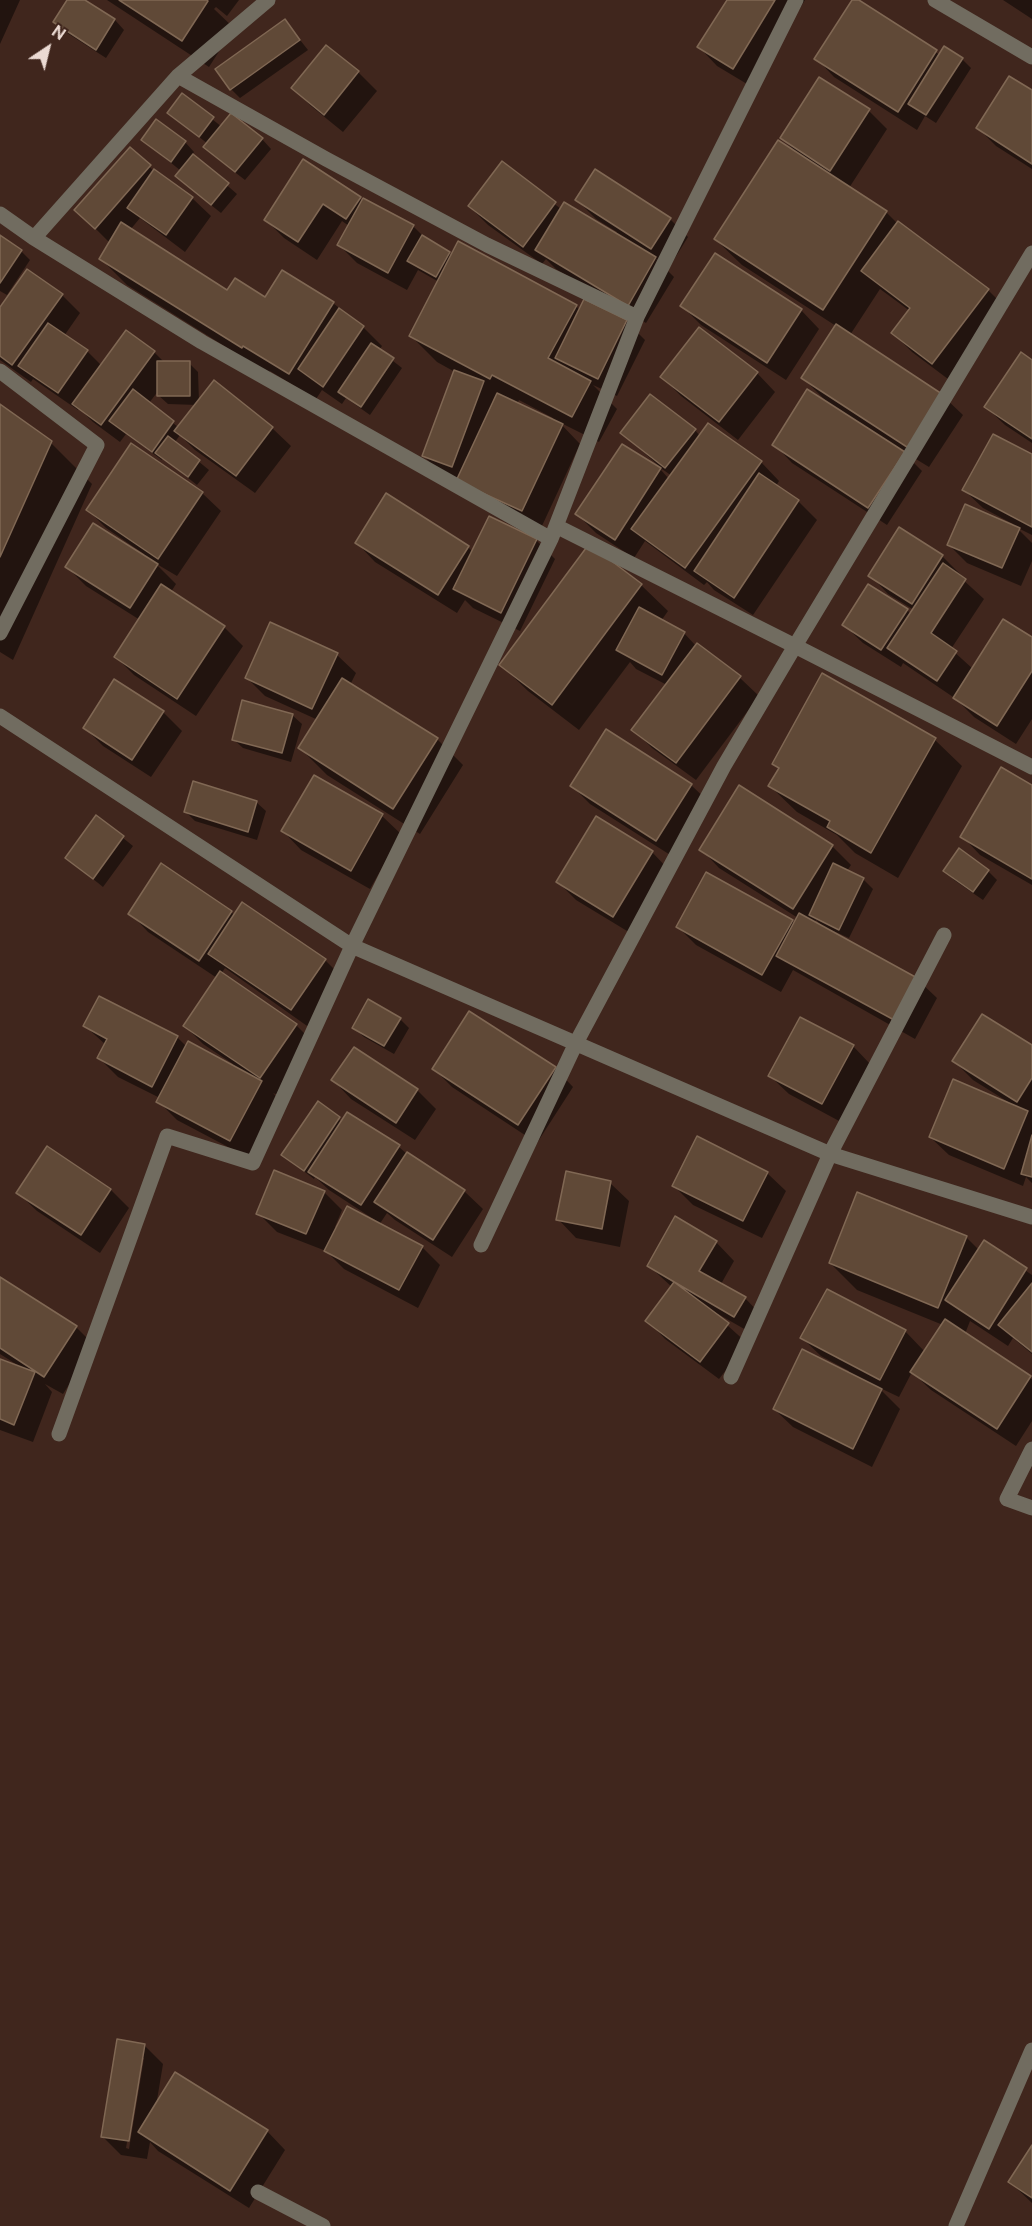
<!DOCTYPE html>
<html>
<head>
<meta charset="utf-8">
<style>
	body { margin:0 }
	#map { position:relative; width:1032px; height:2226px; overflow:hidden; background:#40261d; font-family:"Public Sans",sans-serif }
	canvas { display:block }
	.north { position:absolute; left:18px; top:18px; width:60px; height:60px; -webkit-text-stroke:4px #40261d; paint-order:stroke; rotate:35deg; font-size:16px; font-weight:700; line-height:24px; text-align:center; color:#ebdad3 }
	.north::after { content:''; display:block; margin:auto; width:21px; height:27px; background:#ebdad3; clip-path:polygon(50% 0,100% 100%,50% 72%,0 100%) }
</style>
</head>
<body>
<div id="map">
<canvas width="1032" height="2226"></canvas>
<div class="north">N</div>
</div>
<script>
const g = document.querySelector('canvas').getContext('2d');
g.lineJoin = 'round';
function fillPath(path, color) {
  g.fillStyle = color;
  g.fill(path, 'evenodd');
}
function shape(rows) {
  const path = new Path2D();
  for (const r of rows) {
    path.moveTo(r[0], r[1]);
    for (let i = 2; i < r.length; i += 2) path.lineTo(r[i], r[i + 1]);
  }
  return path;
}
function trace(path, color, width, dash) {
  g.strokeStyle = color;
  g.lineWidth = width;
  g.lineCap = dash ? 'butt' : 'round';
  g.setLineDash(dash || []);
  g.stroke(path);
}
const shadow = shape([
	[0,0,20,0,0,44],
	[69,0,83,0,115,20,124,30,106,58,64,31,55,22],
	[107,0,239,0,227,16,216,7,214,9,234,28,209,67],
	[725,0,805,0,752,87,717,66,699,47,728,1],
	[853,0,940,55,962,59,971,68,936,123,925,116,917,130,834,77,816,58],
	[1003,0,1032,0,1032,19],
	[285,21,308,50,240,98,231,89],
	[327,47,358,72,377,91,343,132,311,106,293,88],
	[1032,92,1032,169,996,146,978,128],
	[182,95,222,127,262,139,271,149,245,180,214,156,205,147,208,144,169,113],
	[869,111,887,129,849,188,886,212,898,224,988,290,1007,309,952,382,912,352,893,333,910,311,880,289,850,335,944,397,963,415,929,467,901,450,922,471,887,525,792,463,774,444,826,401,803,378,836,326,742,265,715,239,796,152,782,138],
	[156,122,185,142,194,152,192,155,237,194,221,213,186,185,181,171,143,140],
	[130,149,156,173,192,198,211,216,185,252,140,218,130,230,228,292,265,299,333,303,363,327,382,346,379,350,402,368,370,415,346,398,342,404,322,390,316,399,270,371,269,374,127,285,100,258,110,243,95,228],
	[303,161,363,201,413,226,426,239,452,256,576,306,580,310,585,301,626,321,645,340,617,396,593,385,617,409,599,442,559,422,580,444,541,528,442,475,424,456,455,372,437,362,411,336,439,282,418,270,407,290,357,263,339,245,349,226,342,221,317,260,284,238,266,220],
	[519,400,553,418,552,421,517,404],
	[502,163,561,209,615,234,617,232,596,219,577,200,670,219,688,237,670,266,656,259,674,277,646,323,556,269,546,259,542,264,488,225,469,206],
	[0,237,21,251,30,260,7,295,0,291],
	[62,295,80,313,64,336,87,351,102,366,126,332,154,352,164,362,189,363,198,372,199,402,214,383,272,428,291,446,255,493,195,450,180,435,175,442,209,470,197,485,163,458,162,460,126,434,120,442,93,422,79,408,78,410,33,379,31,382,0,360,0,310],
	[159,390,158,395,168,404,197,405,179,428,149,403],
	[682,306,801,310,819,329,786,380,701,325],
	[1032,362,1032,443,1005,425,986,407],
	[757,373,775,392,738,440,681,396,662,377],
	[0,406,51,443,92,484,13,660,0,652],
	[695,430,700,436,761,462,779,481,776,486,798,501,817,520,753,615,714,590,707,582,704,585,645,541,634,558,596,533,577,514,659,466,622,433],
	[662,469,672,476,669,479,661,470],
	[1032,456,1032,535,1016,527,1032,543,1032,561,1021,586,967,563,949,545,1012,527,1013,524,983,508,964,490],
	[202,493,221,511,177,576,155,563,176,584,171,592,224,627,243,646,196,716,134,675,116,657,140,620,86,586,67,567,142,556,144,554,106,528,88,510],
	[900,529,942,556,961,575,960,577,984,599,951,649,973,669,1032,639,1032,719,1016,744,974,717,956,699,903,663,901,667,863,643,844,625,907,610,911,614,914,610,888,594,870,575],
	[536,540,555,559,520,631,473,608,465,600,457,613,375,562,357,543,468,547,473,552],
	[641,585,668,611,661,621,684,633,696,646,740,678,759,696,696,780,652,748,633,729,667,685,636,669,630,662,579,730,528,691,501,665],
	[337,655,356,673,350,685,437,739,463,765,420,834,327,775,300,748,318,720,265,696,247,678],
	[822,675,935,740,962,766,898,878,855,853,837,835,797,812,770,786,780,769,774,763],
	[115,681,164,713,182,731,151,777,103,746,85,728],
	[292,715,302,724,291,762,243,748,233,739],
	[314,777,382,816,401,834,370,889,301,850,283,831],
	[691,785,710,803,675,858,590,804,572,786],
	[1032,787,1032,885,980,855,962,836],
	[740,788,832,846,851,865,847,871,863,879,873,889,849,938,829,929,828,931,918,980,937,998,915,1039,793,970,781,992,696,945,678,927,792,921,795,924,798,918,719,868,701,849],
	[816,920,823,927,814,923],
	[256,802,266,811,257,840,195,821,185,811],
	[97,817,133,846,103,887,67,858],
	[652,852,670,871,632,934,576,900,558,882],
	[162,865,235,915,242,904,325,960,344,979,310,1028,225,968,221,974,296,1025,315,1044,280,1096,273,1093,280,1100,249,1158,177,1120,158,1101,160,1098,118,1077,99,1058,106,1045,85,1026,177,1037,187,1047,232,1066,233,1064,203,1044,185,1026,217,978,148,932,130,913],
	[945,870,988,871,997,880,983,900,954,880],
	[400,1019,409,1028,394,1054,364,1037,354,1028],
	[853,1046,871,1065,841,1122,789,1094,770,1076],
	[1032,1047,1032,1183,1026,1177,1023,1186,949,1155,930,1137,1013,1105,973,1080,954,1061],
	[354,1049,418,1091,436,1109,415,1140,351,1099,333,1080],
	[555,1068,573,1087,537,1143,452,1087,434,1069],
	[318,1104,342,1122,399,1147,407,1154,464,1191,483,1209,452,1257,395,1220,387,1213,379,1225,422,1247,440,1265,418,1308,344,1269,326,1251,277,1232,258,1213,324,1192,342,1210,335,1227,377,1224,378,1222,329,1190,315,1177,314,1179,283,1155],
	[767,1173,786,1191,762,1238,693,1205,674,1186],
	[610,1183,629,1201,620,1247,576,1238,558,1219],
	[111,1190,129,1208,100,1253,37,1211,18,1193],
	[966,1237,979,1250,984,1242,1032,1275,1032,1354,1013,1338,1008,1346,970,1321,965,1334,1032,1379,1032,1421,1016,1446,931,1390,912,1372,899,1397,878,1387,900,1409,872,1467,793,1427,774,1409,848,1374,849,1371,821,1356,802,1338,905,1331,925,1352,943,1325,857,1290,830,1263],
	[716,1242,734,1261,721,1284,745,1298,763,1317,753,1334,718,1314,717,1316,747,1343,719,1379,665,1339,647,1320,672,1287,649,1266],
	[0,1279,76,1327,94,1345,63,1394,45,1384,52,1392,33,1442,0,1430,0,1360,19,1366,0,1354],
	[144,2045,163,2064,156,2106,267,2131,285,2150,249,2208,158,2151,150,2142,147,2159,121,2155,102,2136],
	[141,2058,144,2058,129,2149,126,2148],
	[1032,2148,1032,2203,1010,2182]
]);
const building = shape([
	[67,0,85,0,115,19,96,50,53,22,67,0],
	[119,0,207,0,208,1,182,41,119,0],
	[727,0,775,0,733,69,697,47,727,0],
	[852,0,859,0,937,50,898,112,814,59,852,0],
	[285,19,300,40,230,90,215,69,285,19],
	[326,45,359,71,324,115,291,88,326,45],
	[944,46,963,58,926,115,908,104,944,46],
	[1009,76,1032,90,1032,164,976,128,1009,76],
	[819,77,870,109,830,171,780,138,819,77],
	[182,93,214,117,199,137,167,113,182,93],
	[231,113,263,138,235,172,203,147,231,113],
	[156,119,186,141,171,162,141,140,156,119],
	[778,140,887,211,823,310,714,239,778,140],
	[130,147,151,165,95,229,74,210,130,147],
	[193,154,229,183,211,205,175,176,193,154],
	[303,159,361,197,346,219,323,204,298,242,264,220,303,159],
	[502,161,556,202,523,247,468,206,502,161],
	[154,169,193,197,166,235,127,208,154,169],
	[595,169,671,218,651,249,575,200,595,169],
	[363,198,414,225,388,273,337,245,363,198],
	[564,202,656,257,628,306,535,250,564,202],
	[898,221,989,289,932,364,891,333,910,308,861,271,898,221],
	[121,222,227,290,235,278,265,297,282,270,334,302,289,374,243,346,242,348,99,259,121,222],
	[0,235,22,250,0,283,0,235],
	[422,235,450,252,436,277,407,261,422,235],
	[458,241,577,305,548,358,591,381,572,417,492,375,490,379,409,336,458,241],
	[715,253,802,309,767,363,680,306,715,253],
	[27,269,63,294,12,365,0,356,0,307,27,269],
	[584,299,627,320,598,379,555,358,584,299],
	[339,308,364,326,323,387,298,369,339,308],
	[48,323,88,350,58,393,18,366,48,323],
	[836,324,945,396,910,449,801,378,836,324],
	[699,327,758,372,719,422,660,377,699,327],
	[126,330,155,351,101,425,72,404,126,330],
	[371,343,394,358,361,407,338,392,371,343],
	[1021,352,1032,360,1032,439,984,407,1021,352],
	[157,361,190,361,190,396,157,396,157,361],
	[454,370,484,381,452,467,422,456,454,370],
	[214,380,273,427,236,476,174,431,214,380],
	[133,389,174,421,152,452,109,421,133,389],
	[807,389,905,452,868,508,772,445,807,389],
	[497,393,563,424,522,511,456,481,497,393],
	[650,394,696,429,665,468,620,433,650,394],
	[0,404,52,441,0,557,0,404],
	[708,423,762,461,685,568,631,529,708,423],
	[993,434,1032,454,1032,527,962,490,993,434],
	[168,436,200,460,188,477,155,453,168,436],
	[131,443,203,492,158,559,86,510,131,443],
	[622,444,661,468,615,540,575,514,622,444],
	[759,473,799,500,734,598,694,571,759,473],
	[386,493,469,546,438,595,355,543,386,493],
	[965,504,1020,528,1002,568,947,545,965,504],
	[489,516,537,539,501,613,453,589,489,516],
	[93,523,158,564,130,608,65,567,93,523],
	[899,527,943,555,912,604,868,576,899,527],
	[589,544,642,584,552,705,499,665,589,544],
	[943,563,966,579,931,633,957,651,937,681,887,648,943,563],
	[161,584,225,626,177,699,114,657,161,584],
	[868,584,908,609,881,650,842,625,868,584],
	[639,607,685,632,662,675,616,650,639,607],
	[1003,619,1032,637,1032,671,997,726,953,698,1003,619],
	[270,622,338,653,312,709,245,678,270,622],
	[697,643,741,676,676,763,631,730,697,643],
	[822,673,936,738,871,853,827,827,830,821,768,786,779,768,772,764,822,673],
	[342,678,438,738,393,809,298,748,342,678],
	[114,679,164,711,132,760,83,728,114,679],
	[242,700,293,714,282,753,232,740,242,700],
	[606,729,692,784,656,841,570,786,606,729],
	[1001,767,1032,785,1032,879,960,837,1001,767],
	[314,775,383,814,351,871,281,831,314,775],
	[193,781,257,801,248,832,184,812,193,781],
	[739,785,833,845,793,909,699,850,739,785],
	[96,815,124,836,93,879,65,858,96,815],
	[596,816,653,851,613,917,556,882,596,816],
	[959,848,989,870,973,892,943,871,959,848],
	[161,863,232,911,199,961,128,914,161,863],
	[833,863,864,878,839,930,809,915,833,863],
	[706,872,793,920,762,975,676,927,706,872],
	[242,902,326,959,291,1010,208,954,242,902],
	[799,913,919,979,896,1021,776,956,799,913],
	[220,971,297,1024,260,1078,183,1026,220,971],
	[99,996,178,1036,152,1087,97,1058,107,1039,83,1026,99,996],
	[368,999,401,1018,384,1046,352,1028,368,999],
	[469,1011,556,1067,518,1125,432,1069,469,1011],
	[982,1014,1032,1045,1032,1078,1017,1102,952,1061,982,1014],
	[800,1017,854,1045,822,1104,768,1076,800,1017],
	[188,1041,262,1081,230,1141,156,1102,188,1041],
	[354,1047,418,1089,396,1123,331,1080,354,1047],
	[953,1079,1028,1111,1004,1169,929,1137,953,1079],
	[318,1101,340,1117,304,1171,281,1155,318,1101],
	[347,1112,400,1145,361,1205,308,1172,347,1112],
	[1032,1135,1032,1177,1021,1174,1032,1135],
	[697,1136,768,1172,743,1221,672,1186,697,1136],
	[47,1146,111,1189,81,1235,16,1193,47,1146],
	[407,1152,465,1190,433,1240,374,1202,407,1152],
	[274,1170,325,1191,306,1234,256,1214,274,1170],
	[566,1171,611,1181,602,1229,556,1220,566,1171],
	[857,1192,967,1236,938,1308,829,1263,857,1192],
	[347,1206,423,1246,399,1290,324,1251,347,1206],
	[675,1216,717,1241,699,1271,746,1297,734,1317,647,1266,675,1216],
	[984,1240,1027,1268,989,1329,945,1300,984,1240],
	[0,1277,77,1326,44,1377,0,1348,0,1277],
	[674,1282,729,1323,700,1362,645,1321,674,1282],
	[1032,1283,1032,1352,998,1325,1032,1283],
	[827,1289,906,1330,880,1380,800,1338,827,1289],
	[945,1319,1031,1376,997,1429,910,1372,945,1319],
	[802,1349,882,1389,853,1449,773,1409,802,1349],
	[0,1359,35,1372,14,1425,0,1419,0,1359],
	[117,2039,145,2044,129,2141,101,2137,117,2039],
	[175,2072,268,2130,230,2191,138,2132,175,2072],
	[1032,2145,1032,2198,1008,2182,1032,2145]
]);
const minor = shape([
	[796,0,637,317,551,539,352,946,830,1154,1032,1217],
	[935,0,1032,57],
	[178,76,326,159,487,245,637,317],
	[0,214,34,238,202,342,551,539],
	[34,238,178,76,268,0],
	[0,371,97,445,0,633],
	[556,526,795,646,1032,253],
	[0,716,352,946,253,1163,167,1136,59,1434],
	[481,1245,576,1043,724,766,795,646,1032,767],
	[731,1377,830,1154,944,935],
	[1032,1449,1007,1499,1032,1508],
	[258,2192,323,2226],
	[956,2226,1032,2050]
]);
fillPath(shadow, '#0007');
fillPath(building, '#604937');
trace(building, '#806854', 1.5);
trace(minor, '#716c60', 15);
</script>
</body>
</html>
